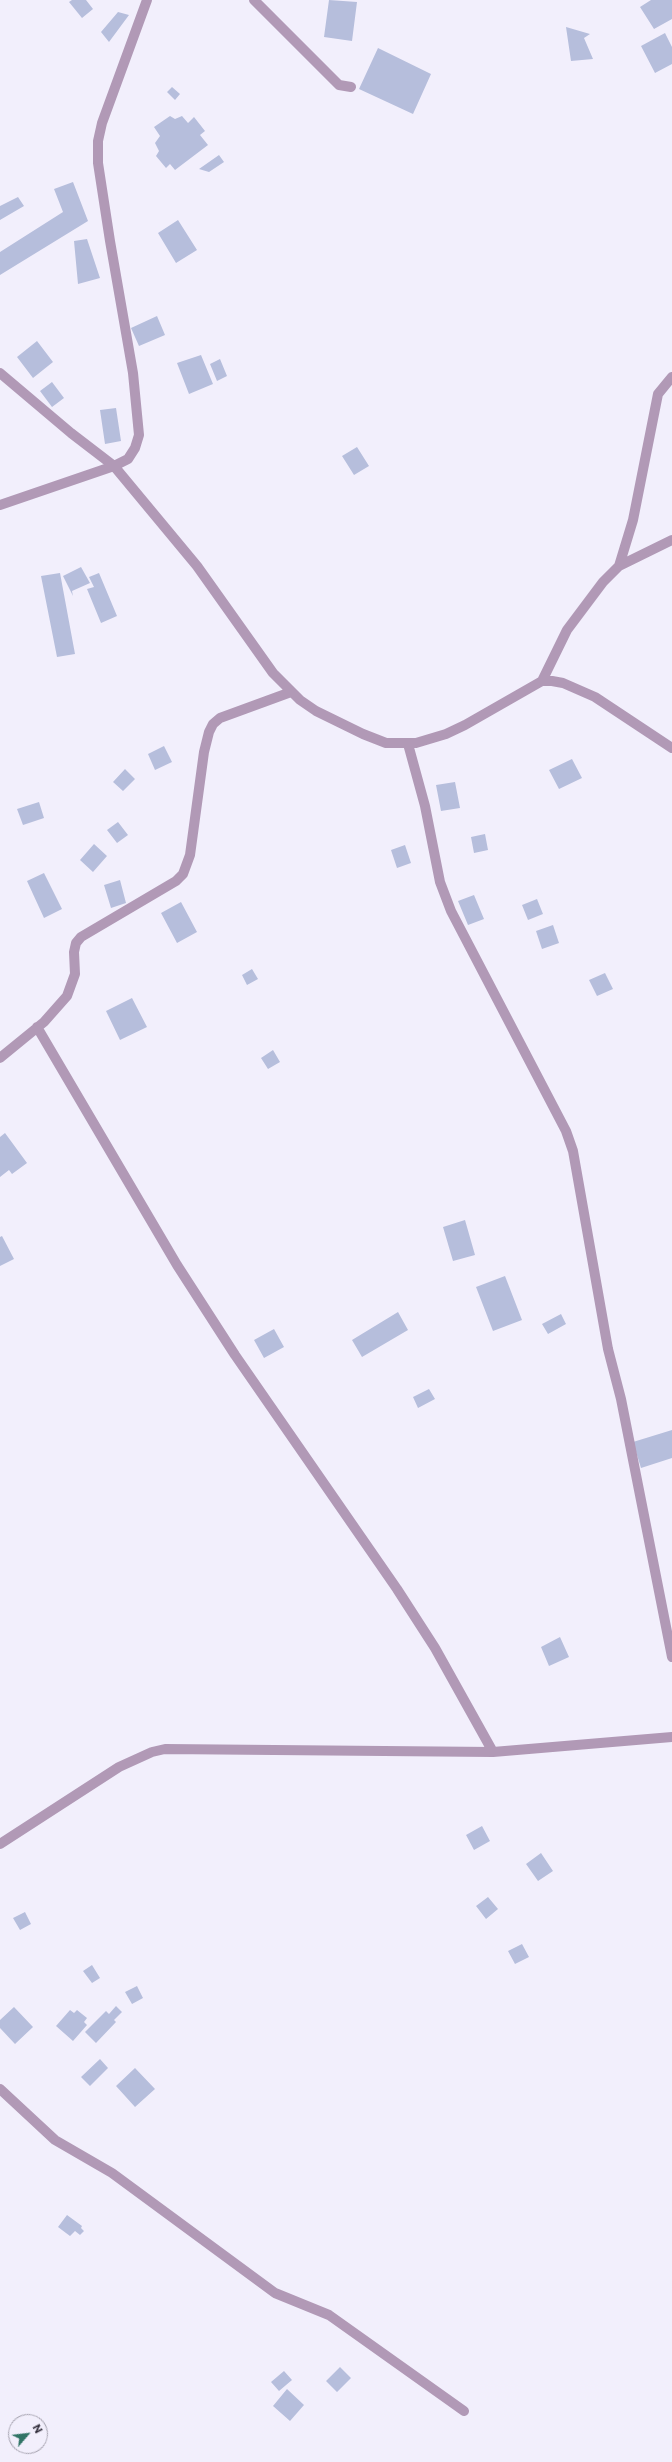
<!DOCTYPE html>
<html>
<head>
<meta charset="utf-8">
<style>
	body { margin:0 }
	#map { position:relative; width:672px; height:2462px; overflow:hidden; background:#f2effc; font-family:Commissioner,sans-serif }
	canvas { display:block }
	.north { position:absolute; left:8px; top:2414px; width:40px; height:40px; box-sizing:border-box; background:#f2effc; border:1px solid #a5a2af; border-radius:50%; rotate:62deg; font-size:11px; font-weight:700; line-height:16px; text-align:center; color:#322e3b }
	.north::after { content:''; display:block; margin:auto; width:14px; height:18px; background:#317466; clip-path:polygon(50% 0,100% 100%,50% 72%,0 100%) }
</style>
</head>
<body>
<div id="map">
<canvas width="672" height="2462"></canvas>
<div class="north">N</div>
</div>
<script>
const g = document.querySelector('canvas').getContext('2d');
g.lineJoin = 'round';
function fillPath(path, color) {
  g.fillStyle = color;
  g.fill(path, 'evenodd');
}
function shape(rows) {
  const path = new Path2D();
  for (const r of rows) {
    path.moveTo(r[0], r[1]);
    for (let i = 2; i < r.length; i += 2) path.lineTo(r[i], r[i + 1]);
  }
  return path;
}
function trace(path, color, width, dash) {
  g.strokeStyle = color;
  g.lineWidth = width;
  g.lineCap = dash ? 'butt' : 'round';
  g.setLineDash(dash || []);
  g.stroke(path);
}
const building = shape([
	[72,0,86,0,93,9,82,18,69,2],
	[329,0,357,2,352,41,324,37],
	[651,0,672,0,672,19,654,29,640,7],
	[118,12,129,15,109,42,101,32],
	[566,27,590,34,584,38,593,59,571,61],
	[665,33,672,47,672,64,655,73,641,46],
	[378,48,431,74,413,114,359,89],
	[172,87,180,94,175,100,167,92],
	[170,116,175,119,182,116,188,123,194,117,205,131,200,135,208,145,175,170,170,164,166,168,156,156,159,151,155,143,160,136,154,127],
	[219,155,224,162,209,172,199,169],
	[73,182,88,221,0,275,0,252,63,212,54,189],
	[18,197,24,206,0,220,0,206],
	[178,220,197,250,176,263,158,233],
	[87,239,100,278,78,284,74,241],
	[157,316,165,335,139,346,131,328],
	[37,341,53,362,33,378,17,357],
	[201,355,213,384,189,394,177,363],
	[220,359,227,376,217,381,210,364],
	[52,382,64,398,52,407,40,391],
	[116,408,121,441,105,444,100,410],
	[357,447,369,466,354,475,342,456],
	[81,567,90,583,72,591,73,596,63,576],
	[60,573,75,654,57,657,41,576],
	[99,573,117,616,101,623,87,589,94,587,89,577],
	[164,746,172,762,155,770,148,754],
	[572,759,582,778,559,789,549,770],
	[125,769,135,779,123,791,113,782],
	[455,782,460,808,441,811,436,785],
	[39,802,44,818,23,825,17,809],
	[118,822,128,835,117,843,107,830],
	[485,834,488,850,474,853,471,837],
	[94,844,107,856,93,872,80,860],
	[405,845,411,863,397,868,391,850],
	[44,873,62,909,44,918,27,881],
	[120,880,126,903,111,908,104,885],
	[474,895,484,919,468,925,458,901],
	[537,899,543,914,528,920,522,905],
	[181,902,197,932,177,943,161,913],
	[553,925,559,943,542,949,536,931],
	[252,969,258,979,247,985,242,975],
	[605,973,613,989,597,996,589,980],
	[132,998,147,1027,120,1040,106,1011],
	[273,1050,280,1062,268,1069,261,1058],
	[5,1133,27,1163,12,1174,9,1170,0,1177,0,1137],
	[465,1220,475,1255,453,1261,443,1227],
	[2,1236,14,1259,0,1266,0,1237],
	[505,1276,522,1320,493,1331,476,1287],
	[398,1312,408,1330,362,1357,352,1340],
	[561,1314,566,1324,548,1334,542,1324],
	[274,1329,284,1347,264,1358,254,1340],
	[429,1389,435,1399,418,1408,413,1397],
	[672,1430,672,1458,641,1468,633,1442],
	[560,1637,569,1657,549,1666,541,1647],
	[482,1826,490,1841,474,1850,466,1835],
	[541,1853,553,1871,538,1881,526,1864],
	[488,1897,498,1909,486,1919,476,1906],
	[25,1912,31,1924,20,1930,13,1918],
	[522,1944,529,1957,515,1964,508,1951],
	[92,1965,100,1978,92,1983,83,1971],
	[137,1986,143,1998,132,2004,125,1992],
	[116,2006,122,2012,114,2020,116,2022,96,2043,85,2032,106,2011,109,2014],
	[14,2007,33,2027,15,2044,0,2028,0,2020],
	[70,2010,74,2013,77,2010,87,2018,84,2022,87,2025,73,2041,56,2026],
	[100,2059,108,2068,90,2086,81,2077],
	[135,2068,155,2089,135,2107,116,2086],
	[67,2215,82,2226,81,2228,84,2231,80,2235,75,2231,70,2236,58,2227],
	[340,2367,351,2378,337,2392,326,2381],
	[284,2371,292,2380,279,2391,271,2382],
	[287,2389,304,2405,290,2421,273,2406]
]);
const minor = shape([
	[254,0,339,85,351,87],
	[0,373,71,433,114,466,197,566,273,673,300,700,316,711,363,734,386,743,416,743,446,734,465,725,542,681,552,681,563,683,595,697,672,748],
	[0,505,114,466,128,459,135,448,139,435,133,373,110,241,98,163,98,141,102,123,147,0],
	[619,566,633,520,658,394,672,377],
	[542,681,567,630,603,582,619,566,672,540],
	[408,744,425,806,440,882,451,911,566,1131,573,1151,608,1349,621,1399,672,1657],
	[37,1027,177,1265,235,1355,397,1589,435,1648,493,1752],
	[0,1058,44,1022,67,996,75,974,74,952,76,943,81,937,176,881,183,874,190,855,204,752,209,732,213,724,220,718,291,692],
	[0,1844,119,1767,152,1752,165,1749,493,1752,672,1737],
	[0,2089,55,2140,112,2173,275,2293,329,2315,464,2411]
]);
fillPath(building, '#b6bedc');
trace(minor, '#b199b6', 10);
</script>
</body>
</html>
